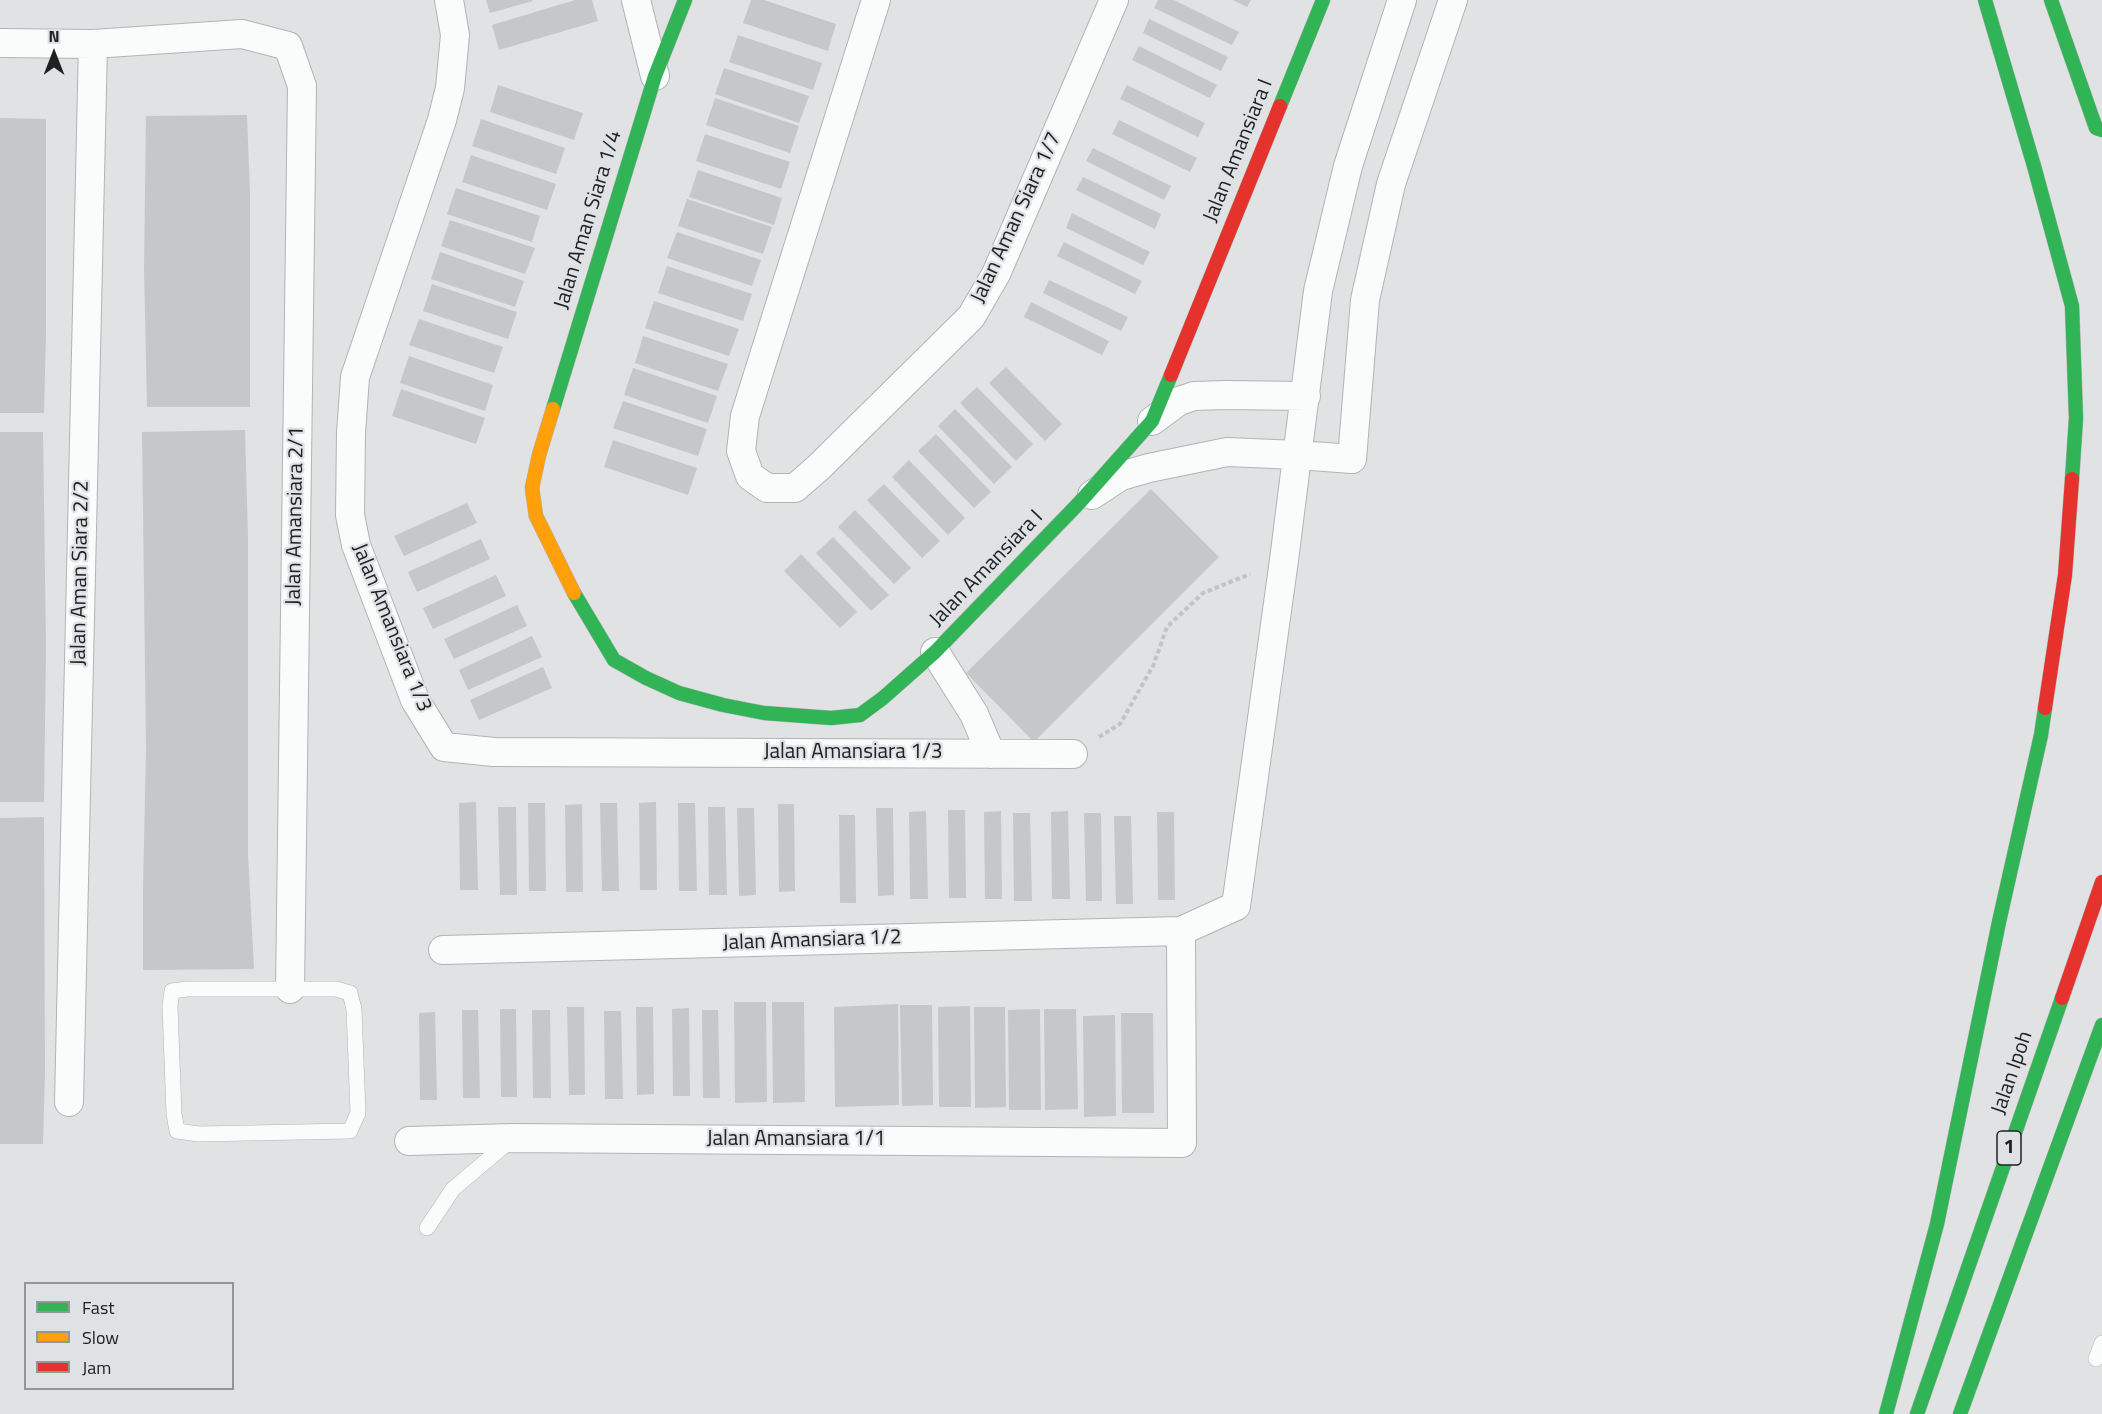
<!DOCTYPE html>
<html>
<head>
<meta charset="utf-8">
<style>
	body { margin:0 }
	#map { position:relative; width:2102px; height:1414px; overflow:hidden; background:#e0e2e4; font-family:"Titillium Web",sans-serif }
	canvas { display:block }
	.legend { position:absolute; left:24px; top:1282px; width:210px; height:108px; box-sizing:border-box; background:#dfe2e5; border:2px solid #939597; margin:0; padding:8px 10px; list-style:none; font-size:18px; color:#202122 }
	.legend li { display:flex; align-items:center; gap:12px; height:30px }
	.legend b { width:30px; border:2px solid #939597 }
	.north { position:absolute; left:24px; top:24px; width:60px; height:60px; -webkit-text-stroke:4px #dfe2e5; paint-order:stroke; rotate:0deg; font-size:16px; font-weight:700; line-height:24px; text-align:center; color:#202122 }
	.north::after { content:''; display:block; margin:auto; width:21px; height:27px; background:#202122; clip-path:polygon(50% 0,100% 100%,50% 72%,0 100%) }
</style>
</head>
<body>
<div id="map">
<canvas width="2102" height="1414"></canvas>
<ul class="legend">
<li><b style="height:8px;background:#30b455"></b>Fast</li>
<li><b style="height:8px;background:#ff9f0a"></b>Slow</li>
<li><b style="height:8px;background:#e5322d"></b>Jam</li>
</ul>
<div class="north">N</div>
</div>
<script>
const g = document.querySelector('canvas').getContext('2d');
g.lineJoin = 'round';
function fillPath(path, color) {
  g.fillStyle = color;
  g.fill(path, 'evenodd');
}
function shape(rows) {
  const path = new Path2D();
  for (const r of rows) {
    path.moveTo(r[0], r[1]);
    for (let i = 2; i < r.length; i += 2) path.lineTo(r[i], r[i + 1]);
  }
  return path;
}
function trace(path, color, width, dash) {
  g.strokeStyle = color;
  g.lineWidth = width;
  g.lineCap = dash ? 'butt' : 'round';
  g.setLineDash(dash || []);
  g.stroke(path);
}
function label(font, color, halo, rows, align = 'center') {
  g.font = font + ' "Titillium Web",sans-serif';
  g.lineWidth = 4.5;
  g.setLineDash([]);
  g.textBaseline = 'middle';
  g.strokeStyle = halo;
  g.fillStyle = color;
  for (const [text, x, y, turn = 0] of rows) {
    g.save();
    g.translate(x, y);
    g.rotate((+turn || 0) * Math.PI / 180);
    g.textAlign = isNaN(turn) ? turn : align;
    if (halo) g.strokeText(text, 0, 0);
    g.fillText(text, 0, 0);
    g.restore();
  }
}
const building = shape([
	[486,0,532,0,533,1,490,13],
	[575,0,592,0,598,21,499,50,492,25],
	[751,0,764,0,836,24,828,51,743,23],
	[1158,0,1174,0,1239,32,1232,45,1154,8],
	[1233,0,1251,0,1247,7],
	[1149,19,1228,57,1221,71,1143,33],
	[738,35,822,63,813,90,729,62],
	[1139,46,1217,85,1210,98,1132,60],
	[724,68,809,96,799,123,715,94],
	[498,85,583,113,574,140,490,112],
	[1127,85,1205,123,1198,137,1120,99],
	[715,98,799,126,790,153,706,125],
	[247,115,250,194,250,407,147,407,144,268,146,116],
	[0,118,46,119,46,333,44,413,0,413],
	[481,119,565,148,556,174,472,146],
	[1119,120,1197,158,1190,172,1112,134],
	[705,134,790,162,781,189,696,161],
	[1093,148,1171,186,1164,200,1086,161],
	[471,155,556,184,547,210,462,182],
	[698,170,782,198,774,225,689,197],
	[1083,177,1161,214,1155,229,1076,190],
	[456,188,540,216,532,242,447,214],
	[687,199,772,227,763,254,678,226],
	[1072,213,1150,252,1143,265,1066,228],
	[450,220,535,248,525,274,441,246],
	[677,232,761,260,752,286,667,258],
	[1064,242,1142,281,1135,294,1057,256],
	[440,252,524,281,515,307,431,279],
	[667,266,752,294,743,321,658,293],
	[1049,280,1128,317,1121,331,1043,293],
	[432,284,517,312,508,339,423,311],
	[654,301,739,329,729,356,645,328],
	[1031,302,1109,341,1102,355,1024,317],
	[419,319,503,347,494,373,409,345],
	[643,336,728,364,718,391,635,363],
	[409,356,493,385,485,411,400,383],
	[1006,367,1062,424,1045,441,989,383],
	[633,368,717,396,708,423,624,395],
	[977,387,1033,444,1016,461,960,403],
	[401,389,485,418,476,444,392,416],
	[623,401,707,429,698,456,613,428],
	[955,409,1012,467,994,484,938,426],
	[245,430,248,537,248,854,254,969,143,970,143,889,146,748,142,432],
	[0,432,43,432,46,647,44,802,0,802],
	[936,434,991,492,974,508,918,451],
	[613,440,697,468,688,495,604,467],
	[909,460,965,518,948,535,892,477],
	[884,484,940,541,922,558,867,500],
	[1151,489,1219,557,1034,742,966,673],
	[467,503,477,523,404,556,394,536],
	[855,510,911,568,894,584,838,527],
	[833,537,889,595,871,611,816,553],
	[481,539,490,559,417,592,408,572],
	[801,554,857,612,840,628,784,571],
	[496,575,506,596,433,629,423,608],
	[517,605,527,626,454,659,444,639],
	[532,636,542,657,468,690,459,670],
	[543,667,552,688,479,720,470,700],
	[476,802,478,890,460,890,459,803],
	[656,802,657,890,640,890,639,803],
	[528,803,545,803,546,891,529,891],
	[600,803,617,803,619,891,602,891],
	[678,803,695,803,697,891,679,891],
	[582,804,583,892,566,892,565,805],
	[778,804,794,804,795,891,779,892],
	[498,807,516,807,517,895,500,895],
	[708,807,725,807,727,895,709,895],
	[737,808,754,808,756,895,739,896],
	[876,808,893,808,894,895,878,896],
	[948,810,965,810,966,898,949,898],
	[926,811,928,899,910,899,909,812],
	[1001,811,1002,899,985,899,984,812],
	[1068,811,1070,899,1052,899,1051,812],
	[1157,812,1174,812,1175,900,1158,900],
	[1013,813,1030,813,1032,901,1014,901],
	[1084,813,1101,813,1102,901,1086,901],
	[839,815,855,815,856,903,840,903],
	[1114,816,1131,816,1133,904,1116,904],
	[44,817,45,1072,43,1144,0,1144,0,818],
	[734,1002,766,1002,767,1102,735,1103],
	[772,1002,804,1002,805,1102,773,1103],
	[898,1004,899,1105,835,1107,834,1007],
	[900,1005,932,1005,933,1105,902,1106],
	[970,1006,971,1107,939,1107,938,1007],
	[567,1007,584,1007,585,1095,569,1095],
	[636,1007,653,1007,654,1094,637,1095],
	[974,1007,1005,1007,1006,1107,975,1108],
	[689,1008,690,1096,673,1096,672,1009],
	[500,1009,516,1009,517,1097,501,1097],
	[1040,1009,1041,1110,1009,1110,1008,1010],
	[1044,1009,1076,1009,1078,1109,1045,1110],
	[462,1010,478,1010,480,1098,463,1098],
	[532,1010,550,1010,551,1098,533,1098],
	[702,1010,718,1010,720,1098,703,1098],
	[604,1011,621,1011,623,1099,605,1099],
	[435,1012,437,1100,420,1100,419,1013],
	[1121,1013,1153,1013,1154,1113,1122,1113],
	[1115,1015,1116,1116,1084,1117,1083,1016]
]);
const path = shape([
	[1099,737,1120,724,1153,666,1167,627,1203,593,1250,574]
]);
const lane = shape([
	[187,989,336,989,350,993,354,1009,358,1113,350,1131,199,1134,177,1131,174,1114,170,1006,172,991,187,989],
	[427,1228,453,1189,511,1140],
	[2096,1359,2102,1343]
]);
const street = shape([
	[449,0,455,35,450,88,442,120,355,377,351,433,350,515,356,545,415,700,444,747,494,752,1073,754],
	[636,0,655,76],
	[876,0,745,416,741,451,750,476,767,488,795,488,819,467,971,317,996,274,1114,0],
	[0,43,93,44,242,34,288,46,302,86,290,989],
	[1152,421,1179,401,1194,396,1225,395,1306,396],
	[1092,495,1121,476,1149,468,1227,452,1298,455,1352,459,1365,300,1391,184,1453,0],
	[935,652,974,714,991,754],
	[443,950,1181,931,1236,906,1284,560,1318,291,1348,166,1402,0],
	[69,1102,93,44],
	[409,1141,513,1138,1182,1143,1181,931]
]);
const fast = shape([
	[1985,0,2034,166,2072,306,2076,418,2072,479],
	[2051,0,2096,128,2102,130],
	[1280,106,1323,0],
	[553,409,655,76,685,0],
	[574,593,614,660,646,678,679,693,723,705,764,713,831,718,860,715,883,698,935,652,1080,502,1152,421,1171,375],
	[1886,1414,1937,1224,1999,922,2041,735,2045,708],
	[1917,1414,2062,998],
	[1960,1414,2102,1025]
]);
const slow = shape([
	[553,409,539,455,532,488,536,516,574,593]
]);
const jam = shape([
	[1171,375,1280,106],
	[2045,708,2065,575,2072,479],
	[2062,998,2102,882]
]);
const shields = [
	[2009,1148,24]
];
const shieldNames = [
	["1",2009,1148]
];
const streetNames = [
	["Jalan Amansiara I",1239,151,-68],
	["Jalan Aman Siara 1/7",1017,218,-65],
	["Jalan Aman Siara 1/4",589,220,-73],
	["Jalan Amansiara 2/1",296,516,-89],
	["Jalan Amansiara I",987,569,-46],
	["Jalan Aman Siara 2/2",81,573,-89],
	["Jalan Amansiara 1/3",391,628,68],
	["Jalan Amansiara 1/3",853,753],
	["Jalan Amansiara 1/2",812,941,-2],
	["Jalan Ipoh",2013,1073,-71],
	["Jalan Amansiara 1/1",796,1140]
];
fillPath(building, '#c6c7c8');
trace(lane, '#b2b3b4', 16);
trace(street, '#b2b3b4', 30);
trace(fast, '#b2b3b4', 15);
trace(slow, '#b2b3b4', 15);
trace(jam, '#b2b3b4', 15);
trace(path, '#c2c3c3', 4, [4.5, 3]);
trace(lane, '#fafbfb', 15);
trace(street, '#fafbfb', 28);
trace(fast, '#30b455', 14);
trace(slow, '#ff9f0a', 14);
trace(jam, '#e5322d', 14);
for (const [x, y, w] of shields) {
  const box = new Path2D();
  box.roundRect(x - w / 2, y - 17, w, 34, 4.5);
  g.fillStyle = '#dfe2e5';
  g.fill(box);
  trace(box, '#202122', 1.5);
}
label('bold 20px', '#202122', null, shieldNames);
label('21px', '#202122', '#dfe2e5', streetNames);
</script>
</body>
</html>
